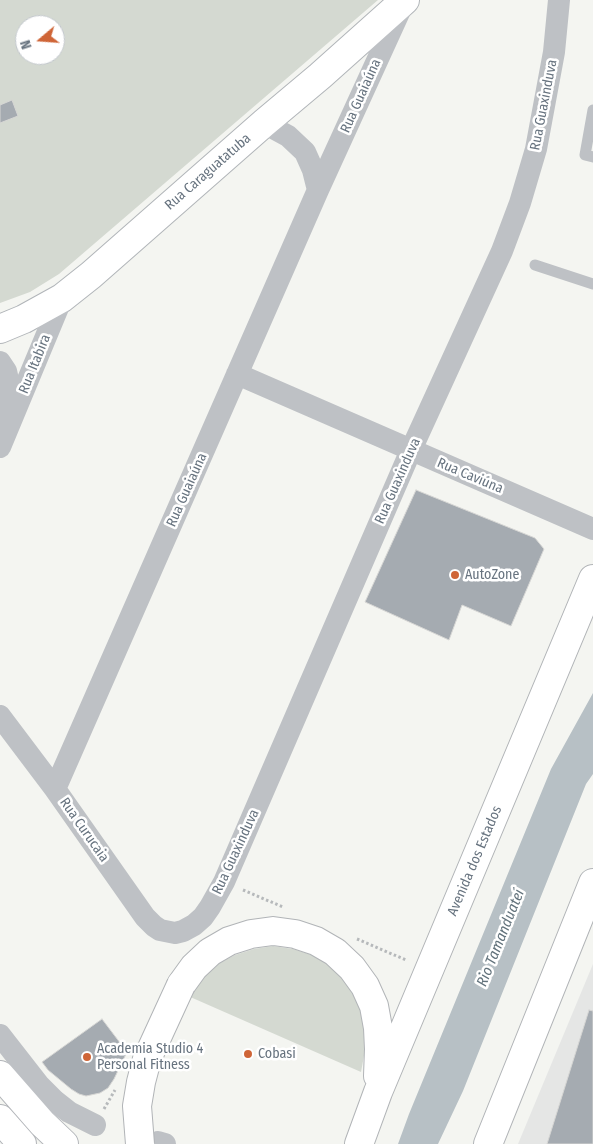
<!DOCTYPE html>
<html>
<head>
<meta charset="utf-8">
<style>
	body { margin:0 }
	#map { position:relative; width:593px; height:1144px; overflow:hidden; background:#f4f5f1; font-family:"Fira Sans Condensed",sans-serif }
	canvas { display:block }
	.north { position:absolute; left:15px; top:15px; width:50px; height:50px; box-sizing:border-box; background:#fff; border:1px solid #c2c7cc; border-radius:50%; rotate:252deg; font-size:14px; font-weight:700; line-height:20px; text-align:center; color:#67737f }
	.north::after { content:''; display:block; margin:auto; width:18px; height:22px; background:#cf6537; clip-path:polygon(50% 0,100% 100%,50% 72%,0 100%) }
</style>
</head>
<body>
<div id="map">
<canvas width="593" height="1144"></canvas>
<div class="north">N</div>
</div>
<script>
const g = document.querySelector('canvas').getContext('2d');
g.lineJoin = 'round';
function fillPath(path, color) {
  g.fillStyle = color;
  g.fill(path, 'evenodd');
}
function shape(rows) {
  const path = new Path2D();
  for (const r of rows) {
    path.moveTo(r[0], r[1]);
    for (let i = 2; i < r.length; i += 2) path.lineTo(r[i], r[i + 1]);
  }
  return path;
}
function trace(path, color, width, dash) {
  g.strokeStyle = color;
  g.lineWidth = width;
  g.lineCap = dash ? 'butt' : 'round';
  g.setLineDash(dash || []);
  g.stroke(path);
}
function label(font, color, halo, rows, align = 'center') {
  g.font = font + ' "Fira Sans Condensed",sans-serif';
  g.lineWidth = 5;
  g.setLineDash([]);
  g.textBaseline = 'middle';
  g.strokeStyle = halo;
  g.fillStyle = color;
  for (const [text, x, y, turn = 0] of rows) {
    g.save();
    g.translate(x, y);
    g.rotate((+turn || 0) * Math.PI / 180);
    g.textAlign = isNaN(turn) ? turn : align;
    if (halo) g.strokeText(text, 0, 0);
    g.fillText(text, 0, 0);
    g.restore();
  }
}
const built = shape([
	[593,964,593,1144,518,1144]
]);
const green = shape([
	[0,0,378,0,59,274,30,292,0,303],
	[25,25,55,25,55,55,25,55],
	[273,946,293,949,312,955,329,965,343,978,355,995,362,1013,366,1045,361,1072,188,996,203,978,218,964,235,955,254,949]
]);
const water = shape([
	[593,693,593,774,586,784,463,1091,438,1144,398,1144,409,1114,551,769]
]);
const building = shape([
	[12,100,18,116,0,123,0,105,12,100],
	[416,490,535,538,544,549,511,626,462,605,449,640,365,602,416,490],
	[589,1010,593,1011,593,1144,547,1144,589,1010],
	[102,1019,127,1052,114,1079,108,1088,100,1093,86,1096,79,1094,71,1089,48,1070,42,1062,102,1019]
]);
const path = shape([
	[243,890,283,907],
	[357,939,406,960],
	[104,1109,115,1090]
]);
const lane = shape([
	[593,110,585,155,593,157],
	[535,265,593,284]
]);
const street = shape([
	[264,123,288,136,305,152,313,170,318,190],
	[0,362,6,371,10,389,9,416],
	[237,374,593,529],
	[0,447,62,298],
	[0,716,55,789,145,917,154,926,160,930,175,933,183,931,194,925,203,917,210,907,224,882,411,450,502,251,520,203,536,149,554,52,559,0],
	[55,789,318,190,403,4],
	[0,1035,39,1085,55,1101,69,1112,95,1125],
	[158,1142,165,1144]
]);
const secondary = shape([
	[0,329,24,319,62,298,91,275,264,123,320,76,405,0]
]);
const primary = shape([
	[0,1075,42,1123,64,1144],
	[0,1119,22,1144]
]);
const highway = shape([
	[181,985,194,967,210,952,229,941,251,934,273,931,295,934,316,941,335,952,352,968,365,986,374,1006,378,1028,379,1049,378,1076],
	[359,1144,378,1092,593,579],
	[488,1144,593,883]
]);
const highwayBridge = shape([
	[140,1144,137,1106,141,1082,147,1059,181,985]
]);
const markers = [
	[455,575,5,"#cf6537"],
	[248,1054,5,"#cf6537"],
	[87,1057,5,"#cf6537"]
];
const streetNames = [
	["Rua Guaiaúna",361,96,-66],
	["Rua Guaxinduva",544,105,-79],
	["Rua Caraguatatuba",208,172,-41],
	["Rua Itabira",35,364,-68],
	["Rua Caviúna",470,476,23],
	["Rua Guaxinduva",398,481,-66],
	["Rua Guaiaúna",187,490,-66],
	["Rua Curucaia",84,830,55],
	["Rua Guaxinduva",236,852,-65],
	["Avenida dos Estados",475,861,-67]
];
const poiNames = [
	["AutoZone",465,575],
	["Academia Studio 4",97,1049],
	["Personal Fitness",97,1065],
	["Cobasi",258,1054]
];
const waterNames = [
	["Rio Tamanduateí",501,938,-68]
];
fillPath(built, '#e5e6e5');
fillPath(green, '#d4d9d1');
fillPath(water, '#b7c0c5');
fillPath(building, '#a5abb1');
trace(building, '#d6d6d4', 1);
trace(secondary, '#b1b5b9', 30);
trace(primary, '#b2b5b9', 30);
trace(highway, '#b1b4b7', 30);
trace(path, '#b6b9bb', 3, [2.5, 2.5]);
trace(lane, '#bec1c5', 11);
trace(street, '#bec1c5', 22);
trace(secondary, '#fff', 28);
trace(primary, '#fff', 28);
trace(highway, '#fff', 28);
trace(highwayBridge, '#b1b4b7', 30, []);
trace(highwayBridge, '#fff', 28);
for (const [x, y, r, color] of markers) {
  const dot = new Path2D();
  dot.arc(x, y, r, 0, 2 * Math.PI);
  g.fillStyle = color;
  g.fill(dot);
  trace(dot, '#fff', 2);
}
label('14px', '#67737f', '#fff', streetNames);
label('14px', '#67737f', '#fff', poiNames, 'left');
label('italic 15px', '#63737c', '#fff', waterNames);
</script>
</body>
</html>
